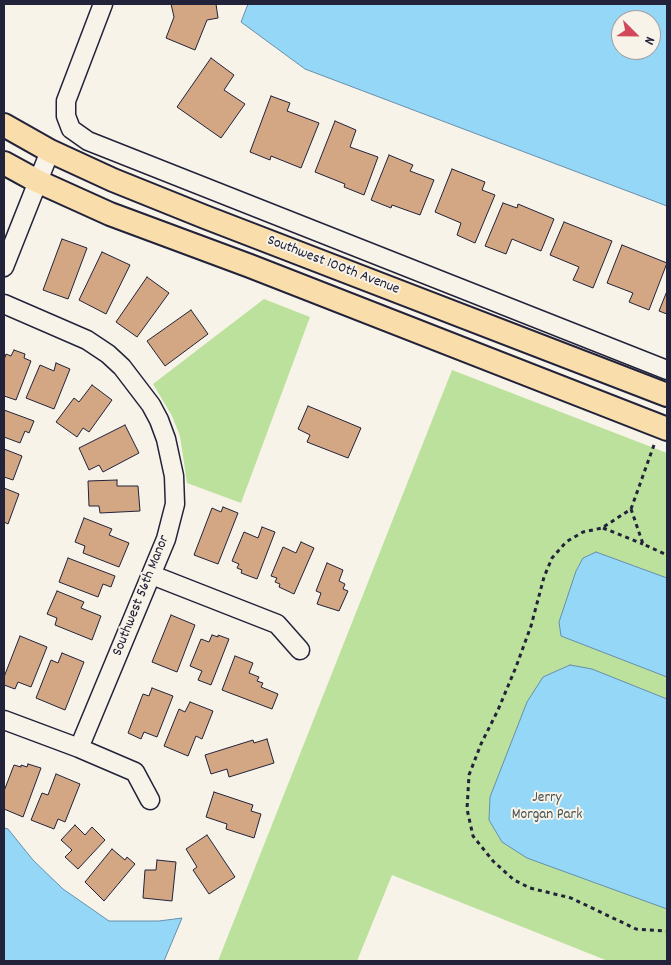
<!DOCTYPE html>
<html>
<head>
<meta charset="utf-8">
<style>
	body { margin:0 }
	#map { position:relative; width:671px; height:965px; overflow:hidden; background:#f7f3e8; font-family:Dekko,sans-serif }
	canvas { display:block }
	.frame { position:absolute; inset:0; border:5px solid #22223b; pointer-events:none }
	.north { position:absolute; left:611px; top:10px; width:50px; height:50px; box-sizing:border-box; background:#f7f3e8; border:1px solid #a29fa3; border-radius:50%; rotate:113deg; font-size:14px; font-weight:700; line-height:20px; text-align:center; color:#22223b }
	.north::after { content:''; display:block; margin:auto; width:18px; height:22px; background:#d1495b; clip-path:polygon(50% 0,100% 100%,50% 72%,0 100%) }
</style>
</head>
<body>
<div id="map">
<canvas width="671" height="965"></canvas>
<div class="frame"></div>
<div class="north">N</div>
</div>
<script>
const g = document.querySelector('canvas').getContext('2d');
g.lineJoin = 'round';
function fillPath(path, color) {
  g.fillStyle = color;
  g.fill(path, 'evenodd');
}
function shape(rows) {
  const path = new Path2D();
  for (const r of rows) {
    path.moveTo(r[0], r[1]);
    for (let i = 2; i < r.length; i += 2) path.lineTo(r[i], r[i + 1]);
  }
  return path;
}
function trace(path, color, width, dash) {
  g.strokeStyle = color;
  g.lineWidth = width;
  g.lineCap = dash ? 'butt' : 'round';
  g.setLineDash(dash || []);
  g.stroke(path);
}
function label(font, color, halo, rows, align = 'center') {
  g.font = font + ' Dekko,sans-serif';
  g.lineWidth = 4;
  g.setLineDash([]);
  g.textBaseline = 'middle';
  g.strokeStyle = halo;
  g.fillStyle = color;
  for (const [text, x, y, turn = 0] of rows) {
    g.save();
    g.translate(x, y);
    g.rotate((+turn || 0) * Math.PI / 180);
    g.textAlign = isNaN(turn) ? turn : align;
    if (halo) g.strokeText(text, 0, 0);
    g.fillText(text, 0, 0);
    g.restore();
  }
}
const green = shape([
	[264,299,310,317,241,503,187,483,180,436,172,416,153,384],
	[452,370,667,453,667,961,608,961,392,875,357,961,218,961]
]);
const water = shape([
	[248,4,667,4,667,206,305,69,241,22,248,4],
	[621,20,651,20,651,50,621,50,621,20],
	[596,552,667,578,667,677,561,636,559,622,576,571,583,558,596,552],
	[570,665,592,669,667,699,667,909,527,858,502,842,489,820,490,797,527,702,543,677,570,665],
	[4,828,8,829,33,860,63,889,109,921,159,921,182,918,164,961,4,961,4,828]
]);
const building = shape([
	[171,4,216,4,218,18,207,20,195,50,166,38,174,17,171,4],
	[211,58,234,75,224,90,245,104,221,138,177,107,211,58],
	[271,96,290,103,287,111,319,123,301,168,271,156,270,160,250,152,271,96],
	[335,121,356,130,350,147,378,157,364,195,344,187,345,184,315,172,335,121],
	[389,155,413,165,410,171,434,180,420,215,392,205,391,208,371,200,389,155],
	[452,169,485,182,482,190,495,195,475,243,457,235,461,223,435,212,452,169],
	[503,203,517,208,518,204,554,219,541,251,512,239,506,254,485,246,503,203],
	[564,222,612,241,593,288,573,280,579,267,550,255,564,222],
	[62,239,87,248,68,299,43,290,62,239],
	[622,245,667,263,649,310,629,302,633,293,607,283,622,245],
	[102,252,130,265,106,314,79,300,102,252],
	[147,277,169,293,137,337,116,322,147,277],
	[667,291,667,314,659,311,667,291],
	[191,310,208,334,165,366,147,341,191,310],
	[14,350,25,354,24,358,31,361,16,400,4,396,4,360,6,354,11,356,14,350],
	[56,363,70,369,54,409,26,398,40,365,54,371,56,363],
	[92,385,112,400,89,432,83,428,77,437,56,422,74,398,79,402,92,385],
	[308,406,361,428,348,458,307,442,310,435,298,429,308,406],
	[4,410,34,421,29,433,25,431,20,443,4,437,4,410],
	[125,425,139,453,103,472,99,465,89,470,79,448,125,425],
	[4,449,22,456,13,480,4,477,4,449],
	[117,480,117,486,138,486,140,511,100,513,99,506,89,506,88,481,117,480],
	[4,488,19,494,8,524,4,522,4,488],
	[223,507,238,513,218,564,194,555,212,508,221,512,223,507],
	[84,518,112,529,109,535,129,543,119,567,83,553,85,546,75,542,84,518],
	[262,527,275,532,257,579,241,573,242,570,237,568,239,564,232,561,244,532,258,538,262,527],
	[301,542,314,548,294,594,279,587,280,584,275,582,277,578,271,576,283,547,296,553,301,542],
	[68,558,115,576,111,587,103,584,98,597,59,582,68,558],
	[327,563,343,570,339,581,345,584,343,589,348,591,339,611,317,604,321,593,316,591,327,563],
	[57,591,84,602,81,608,101,616,92,640,55,625,57,618,47,614,57,591],
	[171,615,195,625,177,672,152,662,171,615],
	[212,635,218,637,218,635,229,639,211,685,198,680,202,671,190,666,201,639,209,642,212,635],
	[20,636,47,647,31,687,18,682,15,689,4,685,4,677,20,636],
	[62,653,84,662,65,710,36,698,51,660,58,663,62,653],
	[235,656,253,663,249,673,259,677,257,681,263,683,261,687,278,694,272,709,222,690,235,656],
	[152,688,173,696,157,737,144,732,141,739,128,733,143,694,149,696,152,688],
	[190,702,213,711,202,739,196,736,188,756,164,746,179,709,185,712,190,702],
	[267,739,274,763,229,777,227,769,211,774,205,755,253,740,254,743,267,739],
	[28,764,41,768,23,817,4,809,4,791,14,765,21,767,21,765,27,767,28,764],
	[56,774,80,784,65,822,58,819,54,829,31,820,42,793,48,795,56,774],
	[214,792,253,805,251,811,261,814,254,838,226,829,227,824,206,817,214,792],
	[75,825,85,835,92,827,105,840,78,869,65,857,72,850,61,840,75,825],
	[207,835,235,877,209,894,193,870,197,867,186,849,207,835],
	[112,849,125,860,127,857,135,864,104,901,85,882,112,849],
	[157,860,176,862,172,901,143,898,145,870,156,870,157,860]
]);
const path = shape([
	[654,445,631,509,602,528,583,532,566,542,552,558,544,577,531,626,516,667,498,710,481,744,469,775,467,809,473,836,493,861,514,880,530,888,571,898,636,929,667,931],
	[631,509,643,544,667,555],
	[603,528,643,544]
]);
const minor = shape([
	[103,4,66,101,66,116,71,129,88,141,667,370],
	[4,267,50,151],
	[4,304,87,340,108,354,122,367,151,405,159,420,166,439,174,476,175,504,166,539,79,748],
	[152,575,277,624,300,650],
	[4,720,79,748,135,772,150,800]
]);
const major = shape([
	[4,125,50,151,113,180,205,217,667,395],
	[4,163,37,181,110,214,250,266,667,429]
]);
const streetNames = [
	["Southwest 100th Avenue",333,266,21],
	["Southwest 56th Manor",142,596,-68]
];
const parkNames = [
	["Jerry",547,799],
	["Morgan Park",547,816]
];
fillPath(green, '#bbe19c');
fillPath(water, '#95d7f7');
trace(water, '#678fac', 1);
fillPath(building, '#d3a784');
trace(building, '#22223b', 1);
trace(minor, '#22223b', 21);
trace(major, '#22223b', 26);
trace(path, '#22223b', 3, [4, 4]);
trace(minor, '#f7f3e8', 18);
trace(major, '#f9deab', 22);
label('15px', '#22223b', '#f7f3e8', streetNames);
label('15px', '#485253', '#f7f3e8', parkNames);
</script>
</body>
</html>
